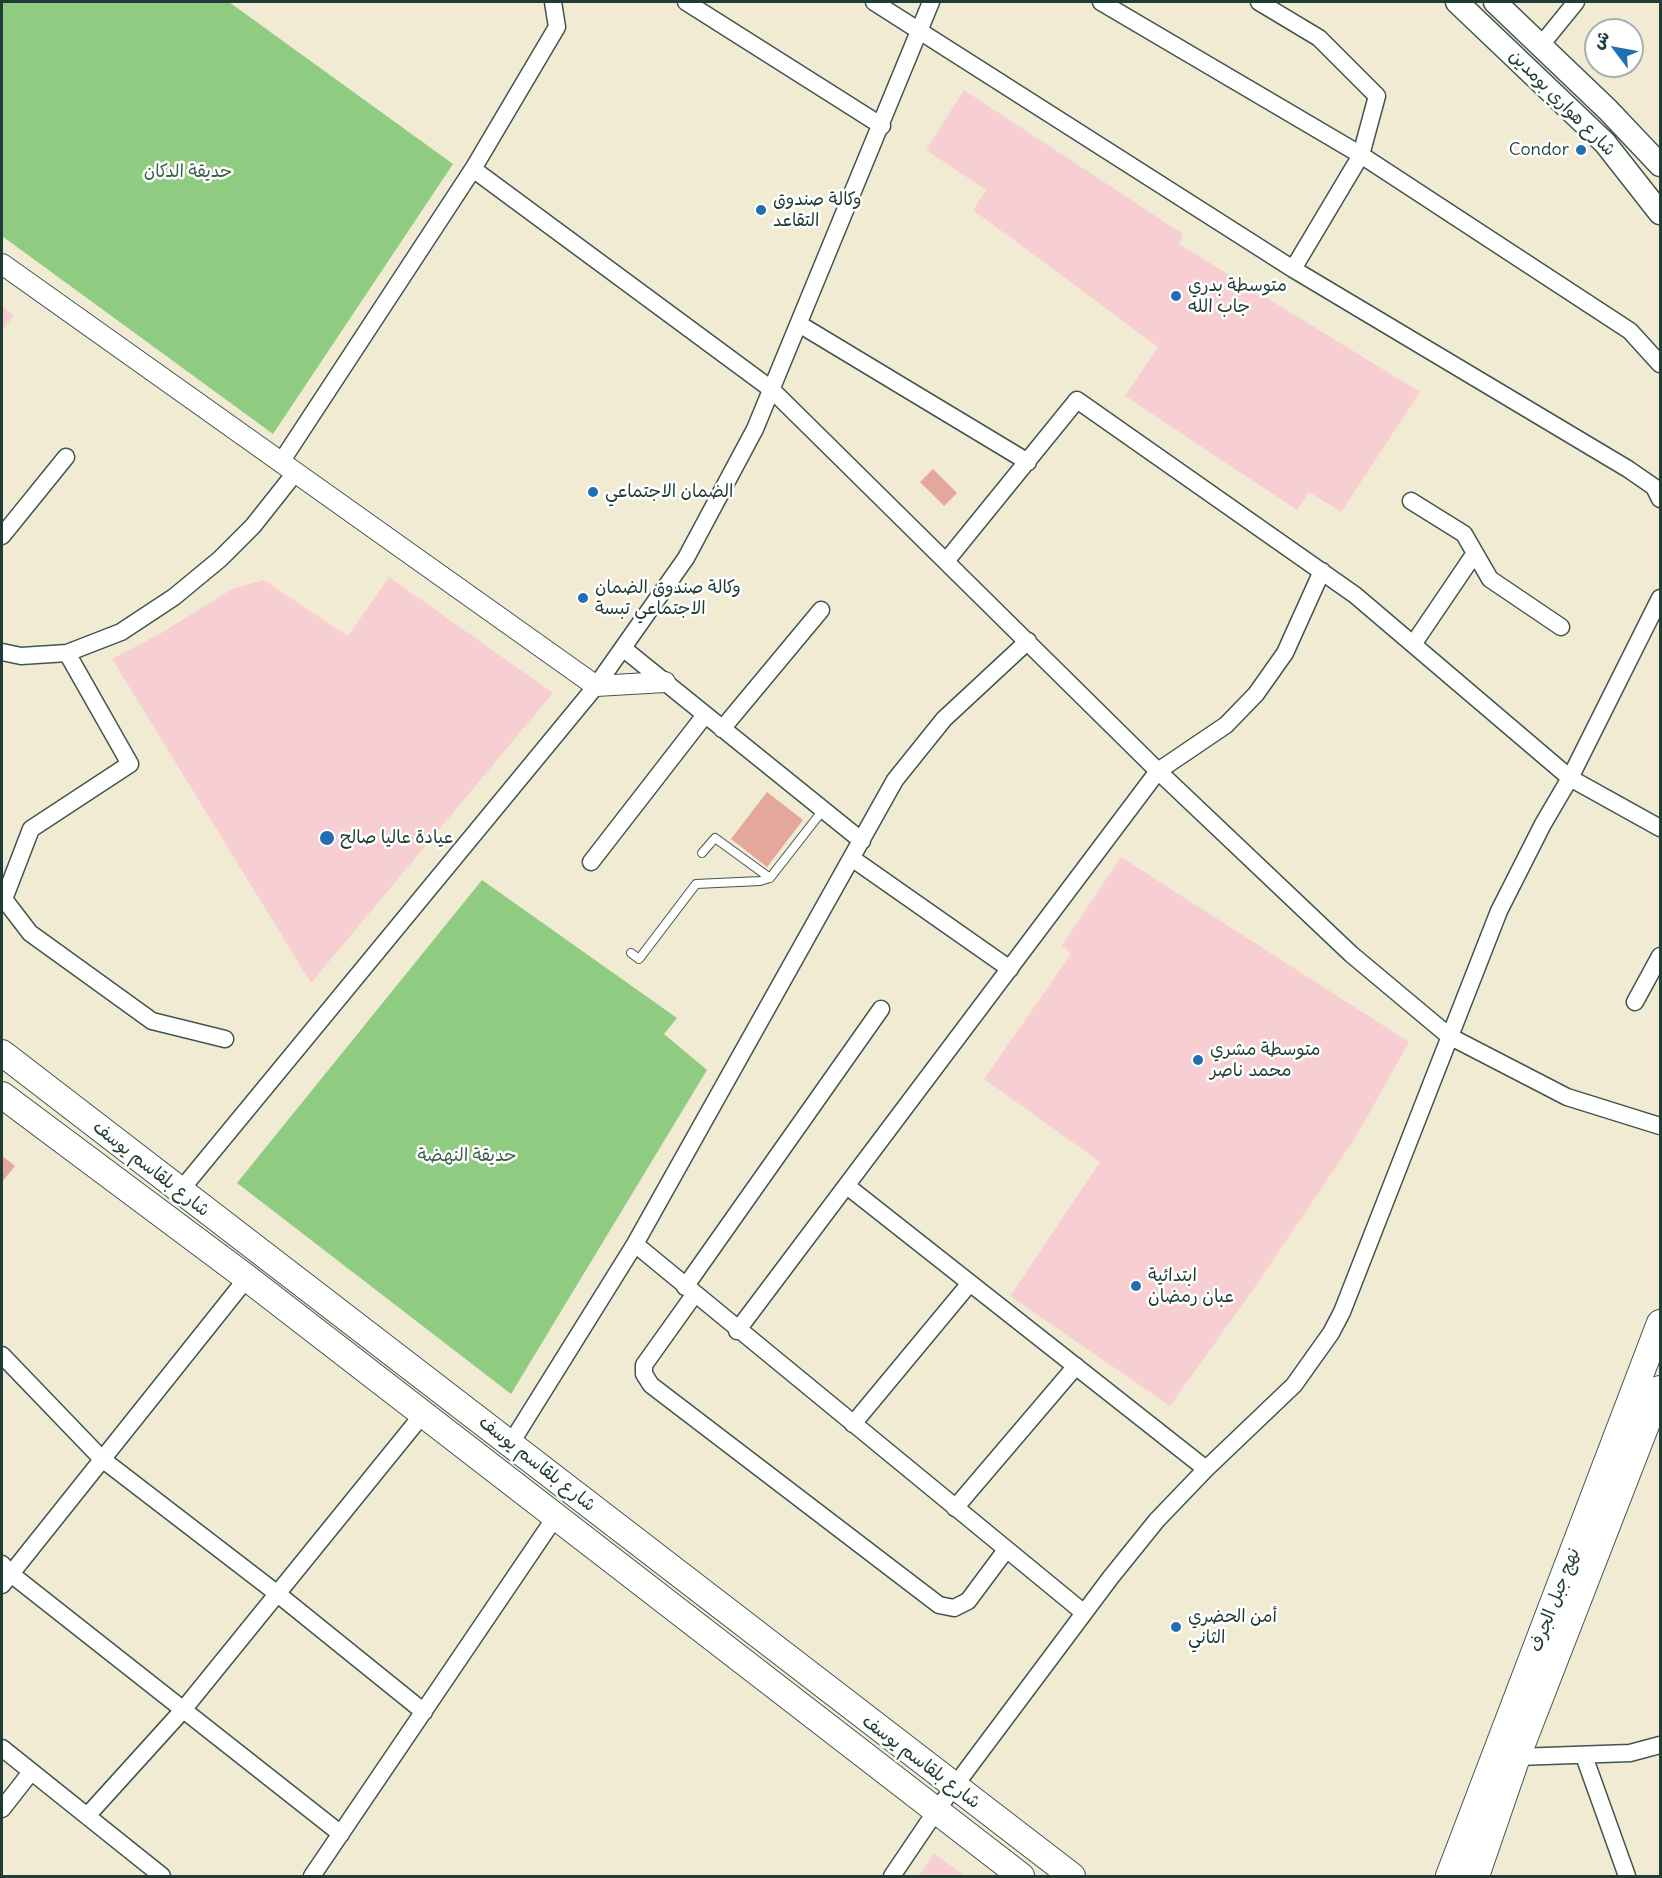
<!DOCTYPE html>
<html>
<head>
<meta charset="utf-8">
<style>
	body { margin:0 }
	#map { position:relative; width:1662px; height:1878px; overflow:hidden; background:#f2ebd4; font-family:Delius,"Playpen Sans Arabic",sans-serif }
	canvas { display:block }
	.frame { position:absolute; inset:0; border:3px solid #1f3d34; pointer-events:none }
	.north { position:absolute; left:1584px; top:18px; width:60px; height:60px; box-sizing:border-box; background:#fff; border:2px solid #a5b1ae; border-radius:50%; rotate:302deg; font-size:16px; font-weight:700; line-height:24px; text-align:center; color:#1f3d34 }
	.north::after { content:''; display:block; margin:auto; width:21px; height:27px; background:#1f6fb2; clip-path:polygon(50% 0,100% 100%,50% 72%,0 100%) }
</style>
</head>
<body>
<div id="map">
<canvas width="1662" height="1878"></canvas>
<div class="frame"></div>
<div class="north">ش</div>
</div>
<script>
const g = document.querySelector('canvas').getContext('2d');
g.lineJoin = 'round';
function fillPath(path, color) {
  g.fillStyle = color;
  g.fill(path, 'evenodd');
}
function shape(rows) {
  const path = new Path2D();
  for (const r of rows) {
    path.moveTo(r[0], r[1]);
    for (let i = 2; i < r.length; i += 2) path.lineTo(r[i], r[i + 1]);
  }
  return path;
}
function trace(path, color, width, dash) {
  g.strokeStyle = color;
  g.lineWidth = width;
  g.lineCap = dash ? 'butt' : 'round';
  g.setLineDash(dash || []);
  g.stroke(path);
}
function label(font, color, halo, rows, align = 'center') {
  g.font = font + ' Delius,"Playpen Sans Arabic",sans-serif';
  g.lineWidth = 5;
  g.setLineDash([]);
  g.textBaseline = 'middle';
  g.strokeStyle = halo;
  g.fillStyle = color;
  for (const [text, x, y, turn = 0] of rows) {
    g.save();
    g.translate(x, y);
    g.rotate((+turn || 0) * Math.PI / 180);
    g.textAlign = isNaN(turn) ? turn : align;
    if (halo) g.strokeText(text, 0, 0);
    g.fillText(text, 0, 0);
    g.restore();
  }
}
const built = shape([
	[964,90,1183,234,1179,244,1420,392,1341,512,1309,492,1297,510,1125,396,1158,347,973,210,986,190,926,150],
	[2,306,14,315,2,331],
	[389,577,553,693,311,983,112,659,163,632,232,589,264,580,348,636],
	[1121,857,1409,1042,1357,1135,1262,1277,1170,1406,1010,1296,1100,1162,984,1079,1071,954,1062,945],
	[934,1853,965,1876,919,1876]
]);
const green = shape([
	[2,2,229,2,453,164,273,434,2,236],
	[482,880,677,1018,664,1034,707,1070,511,1394,237,1183]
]);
const building = shape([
	[933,469,957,493,944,506,920,482],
	[767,792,803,820,767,867,731,839],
	[2,1156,15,1166,2,1182]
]);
const service = shape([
	[702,853,715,838,770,878,823,810],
	[631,953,639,959,696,884,760,881,770,878]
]);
const minor = shape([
	[686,2,882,126],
	[874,2,1293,269,1628,469,1654,487,1660,499],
	[1101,2,1361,155,1630,331,1660,364],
	[1259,2,1319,38,1377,96,1361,155,1293,269],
	[1541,45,1576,2],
	[473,169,771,389,1158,771,1351,954,1449,1036,1567,1097,1660,1126],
	[799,324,1028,462],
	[281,462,473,169,557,27,553,2],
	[1411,501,1464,534,1490,579,1561,627],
	[2,536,66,457],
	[947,560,1077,400,1355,595,1570,778,1660,828],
	[1414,643,1475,553],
	[624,649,862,841],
	[2,652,21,656,67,653,121,632,174,597,220,559,253,526,295,473],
	[67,653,130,764,31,829,4,899,30,933,152,1021,225,1039],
	[722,729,821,610],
	[853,859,1010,969],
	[591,862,705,715],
	[1635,1002,1660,956],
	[847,1186,1206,1469],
	[180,1191,596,686,686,558,755,429,931,2],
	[635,1244,1083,1612],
	[685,1287,881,1009],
	[694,1295,644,1365,644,1374,651,1385,939,1605,954,1608,968,1601,1006,1550],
	[737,1331,1158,771,1226,725,1256,694,1285,653,1322,571],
	[2,1355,102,1459,279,1595,424,1712],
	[853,1424,970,1283],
	[511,1443,635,1244,895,780,944,719,1028,641],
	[955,1508,1076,1366],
	[2,1564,11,1574,341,1834],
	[2,1585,247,1278],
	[2,1748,162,1876],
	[1584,1756,1627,1876],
	[1517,1757,1630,1753,1660,1745],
	[2,1809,31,1772],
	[87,1816,183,1710,423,1414],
	[312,1876,556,1516],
	[892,1876,936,1811,1111,1577,1157,1520,1206,1469,1294,1385,1331,1333,1342,1312,1499,911,1543,824,1570,778,1660,598]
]);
const tertiary = shape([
	[2,264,596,686,665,682]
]);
const secondary = shape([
	[1457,2,1605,143,1660,213],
	[1495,2,1608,110,1660,165]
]);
const primary = shape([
	[2,1053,1072,1876],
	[2,1095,247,1278,1021,1876],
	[1449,1876,1660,1323],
	[1476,1876,1517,1757,1660,1389]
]);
const markers = [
	[1581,150,6,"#1f6fb2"],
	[761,210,6,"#1f6fb2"],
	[1176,296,6,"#1f6fb2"],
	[593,492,6,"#1f6fb2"],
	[583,598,6,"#1f6fb2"],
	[327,838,8,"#1f6fb2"],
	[1198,1060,6,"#1f6fb2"],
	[1136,1286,6,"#1f6fb2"],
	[1176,1627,6,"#1f6fb2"]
];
const streetNames = [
	["شارع هواري بومدين",1562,103,45],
	["شارع بلقاسم يوسف",151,1169,38],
	["شارع بلقاسم يوسف",537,1464,38],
	["نهج جبل الجرف",1555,1600,-69],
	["شارع بلقاسم يوسف",921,1762,37]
];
const poiNames = [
	["Condor",1569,150,"right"],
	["وكالة صندوق",773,200],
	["التقاعد",773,221],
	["متوسطة بدري",1188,286],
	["جاب الله",1188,307],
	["الضمان الاجتماعي",605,492],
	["وكالة صندوق الضمان",595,588],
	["الاجتماعي تبسة",595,609],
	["عيادة عاليا صالح",340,838],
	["متوسطة مشري",1210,1050],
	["محمد ناصر",1210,1071],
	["ابتدائية",1148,1276],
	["عبان رمضان",1148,1297],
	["أمن الحضري",1188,1617],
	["الثاني",1188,1638]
];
const parkNames = [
	["حديقة الدكان",188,172],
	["حديقة النهضة",467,1156]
];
fillPath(built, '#f7cfd2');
fillPath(green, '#8fcc82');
fillPath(building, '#e5a79c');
trace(service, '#3f574c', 10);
trace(minor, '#3f574c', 19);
trace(tertiary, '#3f574c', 22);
trace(secondary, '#3f574c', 25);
trace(primary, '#3f574c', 28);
trace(service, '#fff', 8);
trace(minor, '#fff', 16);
trace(tertiary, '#fff', 20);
trace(secondary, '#fff', 22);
trace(primary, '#fff', 26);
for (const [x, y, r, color] of markers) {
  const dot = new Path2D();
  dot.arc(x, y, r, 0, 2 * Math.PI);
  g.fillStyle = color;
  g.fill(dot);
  trace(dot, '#fff', 2);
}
label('18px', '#1f3d34', '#fff', streetNames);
label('18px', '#1f3d34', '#fff', poiNames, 'left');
label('18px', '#3b6148', '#fff', parkNames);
</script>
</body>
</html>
